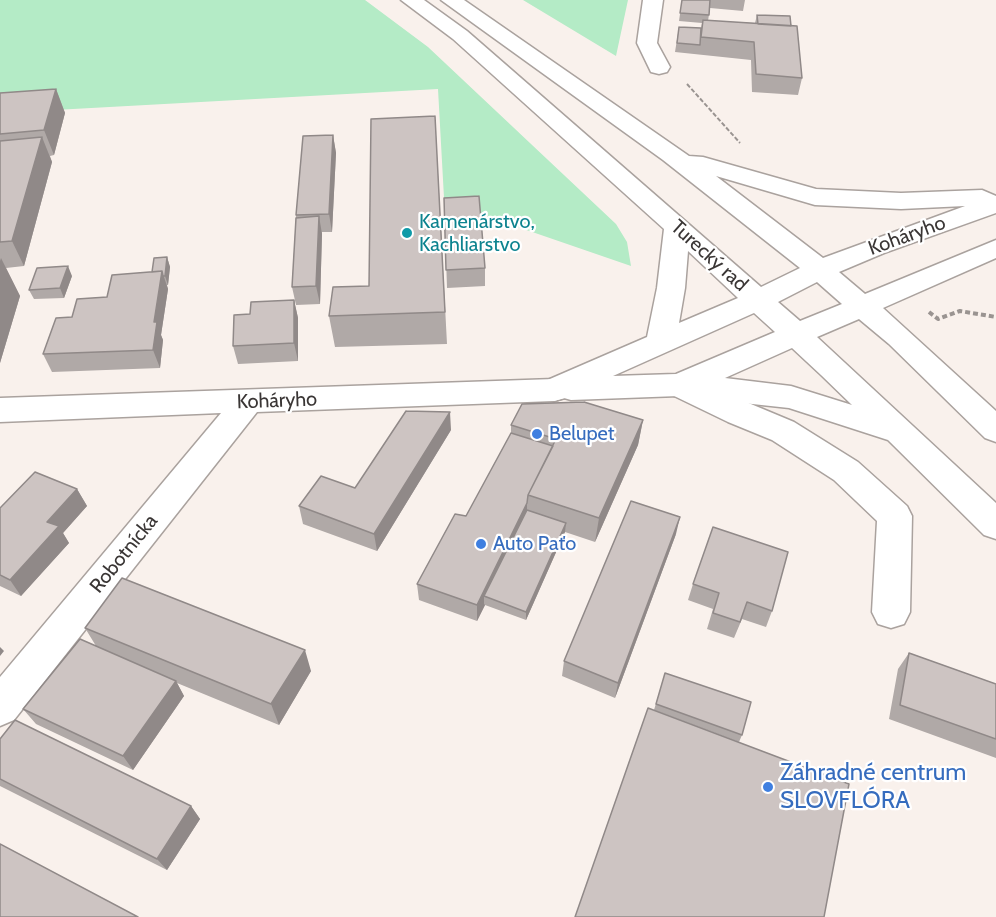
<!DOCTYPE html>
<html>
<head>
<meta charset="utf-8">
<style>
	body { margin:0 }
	canvas { display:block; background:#f9f1ec }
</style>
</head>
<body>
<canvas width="996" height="917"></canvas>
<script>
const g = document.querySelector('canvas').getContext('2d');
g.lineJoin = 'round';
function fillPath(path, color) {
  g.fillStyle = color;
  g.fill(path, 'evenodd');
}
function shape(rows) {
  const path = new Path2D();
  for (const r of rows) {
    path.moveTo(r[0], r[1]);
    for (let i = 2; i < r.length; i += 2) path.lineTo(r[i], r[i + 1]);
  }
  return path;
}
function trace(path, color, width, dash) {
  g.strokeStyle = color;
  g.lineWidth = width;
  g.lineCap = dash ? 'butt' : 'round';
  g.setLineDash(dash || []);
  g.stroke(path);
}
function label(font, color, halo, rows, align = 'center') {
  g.font = font + ' Cabin,sans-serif';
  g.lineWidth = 4.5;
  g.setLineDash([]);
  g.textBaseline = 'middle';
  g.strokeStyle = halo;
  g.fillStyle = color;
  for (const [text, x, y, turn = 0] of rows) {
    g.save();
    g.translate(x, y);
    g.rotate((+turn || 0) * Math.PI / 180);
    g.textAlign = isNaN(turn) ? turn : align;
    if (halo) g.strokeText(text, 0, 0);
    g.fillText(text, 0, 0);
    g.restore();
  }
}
const green = shape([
	[0,0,365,0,428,47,616,224,627,242,631,266,480,214,445,216,438,89,0,113],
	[523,0,628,0,616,56]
]);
const pathFar1 = shape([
	[687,84,740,143]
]);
const path = shape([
	[929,312,938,319,960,311,996,317]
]);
const minor = shape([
	[643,0,663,0,657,43,670,67,667,72,659,74,651,72,637,43,643,0],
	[679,374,794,422,858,462,907,506,912,516,910,612,904,624,891,628,878,624,872,612,877,521,834,480,772,440,728,422,668,393,664,385,668,377,679,374],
	[554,379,565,382,570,390,565,398,554,401,257,412,14,720,0,726,0,677,221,413,0,422,0,398,554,379]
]);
const major = shape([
	[401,0,424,0,467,31,761,287,800,268,663,160,441,0,464,0,689,156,703,157,816,189,901,193,982,190,996,196,996,213,884,253,839,272,865,294,996,240,996,258,883,308,996,411,996,442,985,438,889,344,859,319,817,337,996,503,996,539,984,535,888,440,789,408,679,396,571,400,564,398,554,401,543,398,538,390,543,382,647,337,657,288,664,229,453,39,401,0],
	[716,176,815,205,901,209,965,206,823,258,716,176],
	[688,251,738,298,679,323,685,288,688,251],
	[817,282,842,304,800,321,778,302,817,282],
	[754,313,775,332,676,374,613,376,754,313],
	[792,348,821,375,852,405,791,386,725,378,792,348]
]);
const wall = shape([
	[682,0,745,0,743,11,710,8,708,21,755,23,757,15,802,78,798,95,752,92,751,60,675,52,679,27,701,29,702,23,679,21],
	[56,89,65,113,54,155,50,156,52,162,24,266,6,268,20,296,0,363,0,93],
	[435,116,447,344,335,347,329,316,369,286],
	[333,135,336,153,332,232,322,232,320,304,296,305,292,287,296,215],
	[444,198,485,268,485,286,447,288],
	[167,257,170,267,168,285,167,285,168,289,161,335,163,340,160,368,52,372,43,354,72,317,152,272],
	[72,276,64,298,34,299,29,290],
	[294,300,298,318,298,361,238,364,233,346,250,314],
	[643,420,638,445,595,542,565,532,526,620,485,605,477,621,419,600,417,584,466,516,511,433,511,425],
	[451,430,377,551,303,524,299,506,355,488],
	[77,489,87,506,63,533,69,543,21,596,0,586,0,508],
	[676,534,615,698,562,676,564,661],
	[693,584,772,611,766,627,742,619,734,638,707,629,713,609,688,600],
	[85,628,311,671,279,725,177,683,184,696,133,770,36,724,23,709,96,646],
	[909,653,996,684,996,758,889,719,898,669],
	[665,673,742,735,739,742,654,710],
	[0,739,191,806,200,819,167,870,0,786]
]);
const shadedWall = shape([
	[56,89,65,113,54,155,44,130],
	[333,135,336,153,332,232,329,214],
	[42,137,52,162,24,266,12,241],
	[319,216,322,234,320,304,316,286],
	[167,257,170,267,168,285,165,276],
	[1,258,20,296,0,363,0,261],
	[68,266,72,276,64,298,60,288],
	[162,271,168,289,161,335,163,340,160,368,153,350,154,322],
	[294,300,298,318,298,361,294,343],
	[450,412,451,430,377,551,374,534],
	[643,420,638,445,595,542,599,518],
	[77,489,87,506,63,533,69,543,21,596,10,580,47,522],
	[527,503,527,519,484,596,484,604,485,605,477,621,477,605],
	[680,517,676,534,615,698,618,683],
	[566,523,565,532,526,620,526,612],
	[0,647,4,651,0,656],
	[305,650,311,671,279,725,271,704],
	[176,681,184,696,133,770,123,756],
	[191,806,200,819,167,870,157,859]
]);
const building = shape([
	[682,0,710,0,709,15,680,13,682,0],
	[757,15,790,16,791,26,758,24,757,15],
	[703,20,797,26,802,78,756,74,754,42,701,37,703,20],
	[679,27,701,28,700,45,677,43,679,27],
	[56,89,44,130,0,134,0,93,56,89],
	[435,116,445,312,329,316,333,287,369,286,371,119,435,116],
	[333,135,329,214,296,215,303,136,333,135],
	[42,137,12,241,0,242,0,141,42,137],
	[479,196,485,268,446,270,444,198,479,196],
	[319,216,316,286,292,287,296,218,319,216],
	[167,257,165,276,163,276,162,271,152,272,154,258,167,257],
	[68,266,60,288,29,290,37,268,68,266],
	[162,271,154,322,157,322,153,350,43,354,56,318,72,317,77,299,107,297,112,275,162,271],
	[294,300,294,343,233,346,234,315,250,314,251,302,294,300],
	[584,402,643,420,599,518,528,495,556,439,511,425,522,404,584,402],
	[406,411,450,412,374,534,299,506,321,476,355,488,406,411],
	[511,433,553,446,528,495,527,503,477,605,417,584,455,514,466,516,511,433],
	[35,472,77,489,47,522,59,526,10,580,0,575,0,508,35,472],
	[631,501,680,517,618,683,564,661,631,501],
	[527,510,566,523,526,612,484,596,527,510],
	[713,527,788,552,772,611,747,602,740,622,713,613,719,593,693,584,713,527],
	[122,578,305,650,271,704,85,628,122,578],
	[80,639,176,681,123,756,23,709,80,639],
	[909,653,996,684,996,739,900,705,909,653],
	[665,673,751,702,742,735,656,704,665,673],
	[648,708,849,784,824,917,575,917,648,708],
	[15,720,191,806,157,859,0,779,0,739,15,720],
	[0,844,138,917,0,917,0,844]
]);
const markers = [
	[407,233,6,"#0f9aa8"],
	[537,434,6,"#3f7fe0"],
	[481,544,6,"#3f7fe0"],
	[768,787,6,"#3f7fe0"]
];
const cultureNames = [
	["Kamenárstvo,",419,222],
	["Kachliarstvo",419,245]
];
const streetNames = [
	["Koháryho",907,236,-20],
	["Turecký rad",709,256,42],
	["Koháryho",277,401,-2],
	["Robotnícka",124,554,-51]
];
const shopNames = [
	["Belupet",549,434],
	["Auto Paťo",493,544]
];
const nearShopnames = [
	["Záhradné centrum",780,773],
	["SLOVFLÓRA",780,801]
];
fillPath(green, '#b4ebc6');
trace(minor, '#aaa29e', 3);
trace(major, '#aaa29e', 3);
trace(pathFar1, '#9a9491', 2, [4.5, 2]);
trace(path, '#9a9491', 4, [5, 3]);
fillPath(minor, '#fff');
fillPath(major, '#fff');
fillPath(wall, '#b0a9a7');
fillPath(shadedWall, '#908988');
fillPath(building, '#cdc4c2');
trace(building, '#908988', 1.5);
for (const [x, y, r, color] of markers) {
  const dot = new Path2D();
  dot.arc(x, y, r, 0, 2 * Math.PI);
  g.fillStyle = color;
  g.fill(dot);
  trace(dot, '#fff', 2);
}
label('20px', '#0d838f', '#fff', cultureNames, 'left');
label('20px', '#3a3635', '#fff', streetNames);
label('20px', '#366cbe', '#fff', shopNames, 'left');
label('24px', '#366cbe', '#fff', nearShopnames, 'left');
</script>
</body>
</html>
